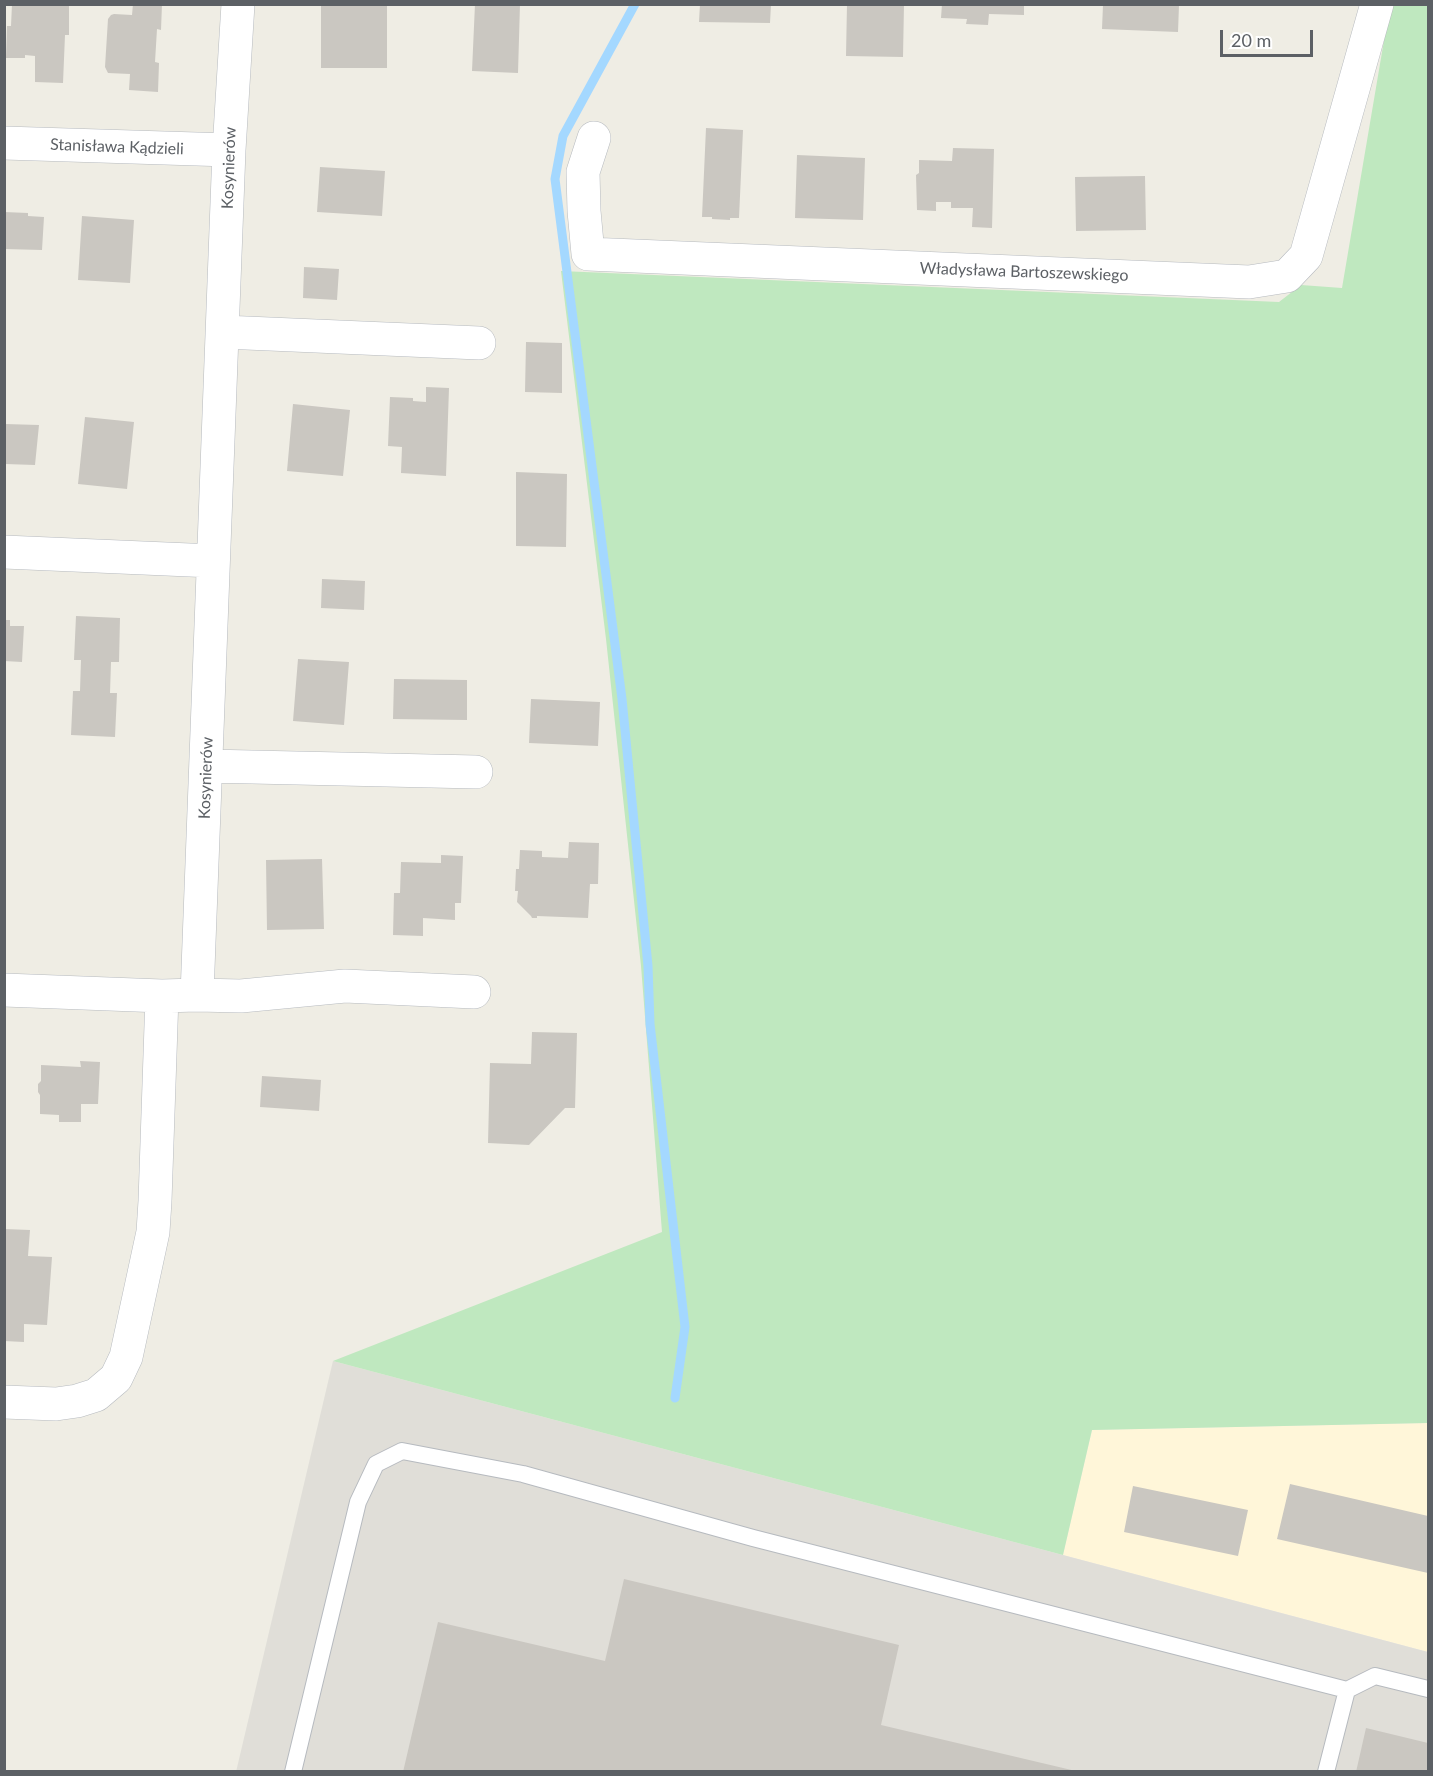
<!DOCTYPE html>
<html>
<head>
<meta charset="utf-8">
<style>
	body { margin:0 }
	#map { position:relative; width:1433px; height:1776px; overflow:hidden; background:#efede4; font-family:Lato,sans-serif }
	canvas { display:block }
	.frame { position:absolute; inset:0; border:6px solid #5c6065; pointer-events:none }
	.scale { position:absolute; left:1220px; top:30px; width:93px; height:27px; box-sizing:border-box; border:3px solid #5c6065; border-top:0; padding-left:8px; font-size:18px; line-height:21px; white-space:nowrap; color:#5c6065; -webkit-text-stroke:4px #fff; paint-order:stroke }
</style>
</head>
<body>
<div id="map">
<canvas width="1433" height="1776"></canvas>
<div class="frame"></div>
<div class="scale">20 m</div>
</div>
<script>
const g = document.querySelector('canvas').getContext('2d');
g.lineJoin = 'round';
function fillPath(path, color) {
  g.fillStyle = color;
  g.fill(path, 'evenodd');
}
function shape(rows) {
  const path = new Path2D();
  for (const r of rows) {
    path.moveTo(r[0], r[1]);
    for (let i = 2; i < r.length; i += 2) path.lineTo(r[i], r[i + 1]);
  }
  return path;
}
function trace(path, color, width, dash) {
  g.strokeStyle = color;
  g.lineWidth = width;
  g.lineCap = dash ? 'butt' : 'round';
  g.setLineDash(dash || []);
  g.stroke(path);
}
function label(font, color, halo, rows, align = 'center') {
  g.font = font + ' Lato,sans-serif';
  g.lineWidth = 4.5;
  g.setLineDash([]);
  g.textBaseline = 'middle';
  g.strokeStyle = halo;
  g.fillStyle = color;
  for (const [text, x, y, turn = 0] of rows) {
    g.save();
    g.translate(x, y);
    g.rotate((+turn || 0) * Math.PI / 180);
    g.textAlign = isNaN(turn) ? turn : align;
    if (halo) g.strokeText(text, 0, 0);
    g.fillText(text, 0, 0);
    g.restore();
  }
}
const commercial = shape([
	[1428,1423,1428,1652,1063,1555,1092,1430]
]);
const industrial = shape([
	[333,1361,1428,1652,1428,1771,236,1772]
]);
const green = shape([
	[1390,5,1428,5,1428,1423,1092,1430,1063,1555,333,1361,662,1232,641,966,606,639,561,271,1279,302,1301,285,1342,288]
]);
const stream = shape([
	[635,4,563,136,555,179,622,699,648,966,650,1024,685,1327,675,1398]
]);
const building = shape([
	[12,4,69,4,69,35,65,35,63,83,35,82,35,56,25,55,25,58,6,58,7,26,11,26],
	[133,4,162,4,161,30,157,29,155,62,159,63,158,92,129,90,130,74,108,73,105,67,108,19,111,15,114,14,132,15],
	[321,4,387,4,387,68,321,68],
	[475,4,520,4,518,73,472,71],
	[700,4,771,4,770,23,699,22],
	[847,4,904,4,903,57,846,56],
	[942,4,1024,4,1024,15,989,14,988,25,966,24,967,19,941,18],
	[1103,5,1179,5,1178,32,1102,29],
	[706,128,743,130,739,218,730,218,730,220,712,219,712,217,702,217],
	[953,148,994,149,992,228,972,227,973,208,951,208,951,202,936,202,936,211,917,210,916,175,919,173,919,160,952,161],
	[797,155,865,158,863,220,795,218],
	[320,167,385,171,382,216,317,212],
	[1145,176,1146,230,1076,231,1075,177],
	[4,212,28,213,28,216,44,217,42,250,4,249],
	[82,216,134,220,130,283,78,280],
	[304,267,339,269,337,300,303,298],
	[526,342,562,343,562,393,525,392],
	[426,387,449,388,446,476,401,473,402,447,388,446,390,397,413,398,413,401,426,402],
	[293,404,350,410,343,476,287,471],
	[85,417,134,422,127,489,78,484],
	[5,424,39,425,35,465,5,464],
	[516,472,567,474,566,547,516,546],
	[322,579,365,581,364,610,321,608],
	[76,616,120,618,119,662,111,662,110,693,117,693,115,737,71,735,73,691,80,691,81,660,74,660],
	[4,620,10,620,10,626,24,626,22,662,4,661],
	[298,659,349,662,344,725,293,721],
	[394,679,467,680,467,720,393,719],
	[531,699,600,702,598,746,529,743],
	[569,842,599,843,598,884,590,884,588,918,537,916,537,918,532,918,531,916,517,902,518,891,515,891,516,869,519,869,520,850,542,851,542,857,568,858],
	[441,855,463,856,461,903,455,903,455,920,423,918,423,936,393,935,394,893,400,893,401,862,441,863],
	[322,859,324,929,267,930,266,860],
	[532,1032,577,1033,575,1108,565,1108,529,1145,488,1143,490,1063,531,1064],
	[80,1061,100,1062,98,1104,81,1104,81,1122,59,1122,59,1115,40,1114,40,1095,38,1092,38,1084,41,1081,41,1065,81,1067],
	[262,1076,321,1080,319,1111,260,1107],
	[4,1229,30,1230,28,1256,52,1257,47,1325,24,1324,24,1342,4,1341],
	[1290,1484,1428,1516,1428,1573,1277,1539],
	[1133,1486,1248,1510,1238,1556,1124,1532],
	[624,1579,899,1645,881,1725,1080,1772,403,1772,438,1622,605,1661],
	[1366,1728,1428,1743,1427,1772,1356,1772]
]);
const lane = shape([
	[293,1772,358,1502,376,1464,402,1451,523,1474,753,1538,1347,1690,1375,1676,1428,1689],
	[1326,1772,1347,1690]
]);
const street = shape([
	[594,138,583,172,584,211,588,254,1249,282,1287,276,1306,256,1377,4],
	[4,143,229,150],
	[223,332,479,343],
	[4,552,213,561],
	[207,766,476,772],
	[4,990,162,996,197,995,241,996,345,986,474,992],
	[197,995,229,150,238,4],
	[4,1402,56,1404,77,1401,96,1395,116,1378,126,1357,153,1232,155,1201,162,996]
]);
const streetNames = [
	["Stanisława Kądzieli",117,147,2],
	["Kosynierów",229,168,-88],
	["Władysława Bartoszewskiego",1024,272,2],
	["Kosynierów",206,778,-88]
];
fillPath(commercial, '#fff6d9');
fillPath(industrial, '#e0ded8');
fillPath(green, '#bfe8bf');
trace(stream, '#a4d8ff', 9);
fillPath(building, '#cac7c1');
trace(lane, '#b6babf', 18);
trace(street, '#b6babf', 34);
trace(lane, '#fff', 16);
trace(street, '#fff', 33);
label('16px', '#5c6065', '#fff', streetNames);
</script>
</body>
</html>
